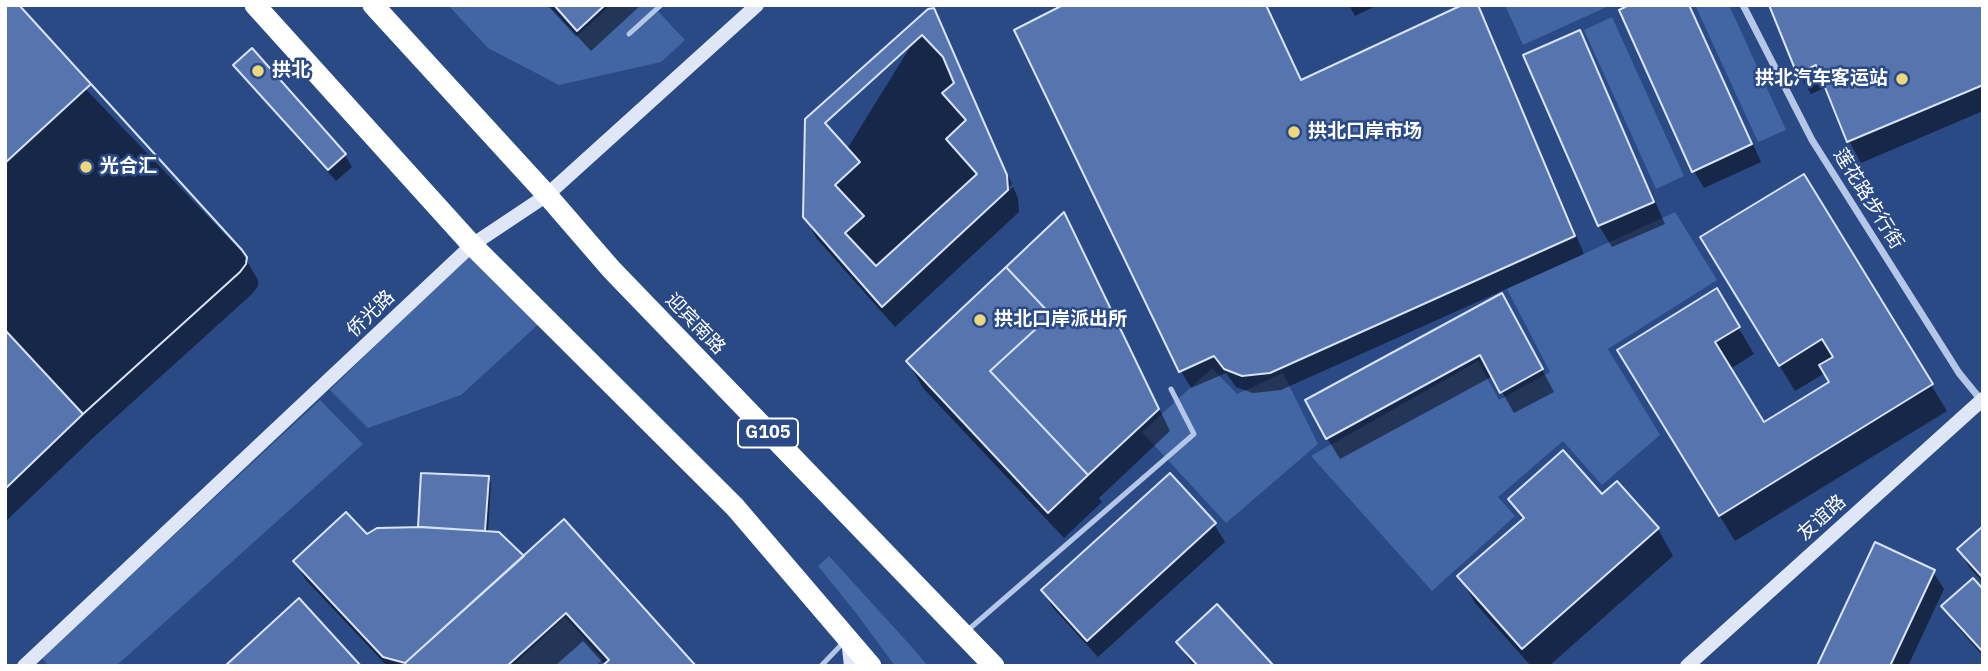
<!DOCTYPE html>
<html>
<head>
<meta charset="utf-8">
<style>
	body { margin:0 }
	#map { position:relative; width:1988px; height:671px; overflow:hidden; background:#2a4a86; font-family:"IBM Plex Sans",sans-serif }
	canvas { display:block }
	.frame { position:absolute; inset:0; border:7px solid #fff; pointer-events:none }
</style>
</head>
<body>
<div id="map">
<canvas width="1988" height="671"></canvas>
<div class="frame"></div>
</div>
<script>
const g = document.querySelector('canvas').getContext('2d');
g.lineJoin = 'round';
function fillPath(path, color) {
  g.fillStyle = color;
  g.fill(path, 'evenodd');
}
function shape(rows) {
  const path = new Path2D();
  for (const r of rows) {
    path.moveTo(r[0], r[1]);
    for (let i = 2; i < r.length; i += 2) path.lineTo(r[i], r[i + 1]);
  }
  return path;
}
function trace(path, color, width, dash) {
  g.strokeStyle = color;
  g.lineWidth = width;
  g.lineCap = dash ? 'butt' : 'round';
  g.setLineDash(dash || []);
  g.stroke(path);
}
function label(font, color, halo, rows, align = 'center') {
  g.font = font + ' "IBM Plex Sans","Noto Sans SC",sans-serif';
  g.lineWidth = 5;
  g.setLineDash([]);
  g.textBaseline = 'middle';
  g.strokeStyle = halo;
  g.fillStyle = color;
  for (const [text, x, y, turn = 0] of rows) {
    g.save();
    g.translate(x, y);
    g.rotate((+turn || 0) * Math.PI / 180);
    g.textAlign = isNaN(turn) ? turn : align;
    if (halo) g.strokeText(text, 0, 0);
    g.fillText(text, 0, 0);
    g.restore();
  }
}
const green = shape([
	[448,5,547,5,576,37,611,5,652,5,685,40,661,62,559,85,488,48],
	[1505,5,1611,5,1523,45],
	[1695,5,1729,5,1786,130,1758,142],
	[1612,17,1684,176,1656,189,1584,30],
	[1675,212,1717,280,1608,349,1660,435,1602,485,1563,441,1498,497,1515,516,1432,591,1311,456,1478,361,1499,400,1550,372,1507,289],
	[471,252,542,321,461,395,368,428,330,390],
	[1212,368,1237,394,1283,373,1318,444,1226,523,1142,432],
	[320,400,363,444,116,666,49,666,42,658],
	[829,556,910,645,928,666,895,666,856,613,818,566],
	[565,617,603,659,595,666,512,666]
]);
const shadow = shape([
	[5,5,241,251,258,280,258,286,252,294,95,436,5,522],
	[548,5,641,5,591,51],
	[1067,5,1267,5,1302,81,1477,5,1485,19,1584,254,1281,390,1253,393,1236,387,1226,373,1191,388,1181,371],
	[1349,5,1378,5,1355,16],
	[1634,5,1690,5,1761,162,1704,188,1694,171],
	[1771,5,1983,5,1983,111,1861,163,1849,141,1827,87,1811,94,1798,73],
	[933,10,945,32,1012,184,992,202,992,206,1013,187,1018,198,1019,212,895,327,817,239,805,217],
	[1579,32,1591,54,1665,224,1612,247,1599,226,1525,56],
	[236,65,345,155,352,167,336,181,243,77],
	[1064,215,1076,236,1170,431,1099,498,1102,502,1064,538,923,388,908,362],
	[1717,264,1931,385,1947,411,1735,541,1634,376,1716,290,1754,354,1730,369,1764,424,1831,383,1825,373,1795,391],
	[1514,317,1554,392,1514,413,1493,376,1340,459,1327,438],
	[488,477,491,483,488,533,523,558,693,666,605,665,583,641,555,666,387,666,305,579,295,561,367,537,420,529],
	[1617,483,1658,529,1673,556,1549,666,1531,666,1475,603,1460,577,1523,521,1510,499,1602,496],
	[1214,524,1225,542,1098,657,1053,608,1043,591],
	[1983,529,1983,582,1969,567,1959,549],
	[1933,572,1944,589,1908,666,1819,666],
	[1983,591,1983,656,1954,623,1944,606],
	[1178,642,1271,666,1193,666]
]);
const building = shape([
	[5,5,19,5,242,250,247,257,246,264,240,272,83,414,5,489,5,5],
	[554,5,605,5,577,31,554,5],
	[1063,5,1266,5,1301,80,1462,5,1478,5,1575,236,1270,373,1242,376,1224,369,1214,356,1179,372,1014,30,1063,5],
	[1629,5,1689,5,1752,144,1692,172,1619,10,1629,5],
	[1769,5,1983,5,1983,85,1847,142,1816,65,1797,74,1769,5],
	[934,8,1007,175,1008,190,882,307,803,217,805,119,928,9,934,8],
	[1580,30,1654,202,1598,226,1523,55,1580,30],
	[922,35,943,57,954,83,942,93,966,120,946,139,977,174,876,266,845,233,864,216,835,185,860,162,825,123,922,35],
	[252,48,346,154,328,170,233,65,252,48],
	[91,84,242,250,247,257,246,264,240,272,83,414,5,330,5,163,91,84],
	[1804,174,1933,384,1719,516,1617,350,1717,288,1740,327,1715,342,1764,422,1829,382,1819,365,1833,357,1822,339,1779,366,1700,237,1804,174],
	[1064,212,1159,409,1088,475,990,371,1051,315,1006,267,1064,212],
	[1006,267,1051,315,990,371,1088,475,1048,513,906,361,1006,267],
	[1502,293,1543,369,1500,393,1480,355,1326,439,1305,400,1502,293],
	[1563,450,1602,494,1617,481,1659,528,1522,649,1457,576,1524,518,1508,499,1563,450],
	[421,473,489,476,485,531,418,527,421,473],
	[1170,473,1216,523,1087,641,1041,590,1170,473],
	[346,512,367,534,377,528,423,527,499,532,524,556,405,663,383,657,293,561,346,512],
	[564,519,696,666,602,666,609,660,566,613,507,666,407,666,405,663,564,519],
	[1983,526,1983,578,1957,549,1983,526],
	[1875,542,1935,570,1890,666,1817,666,1875,542],
	[1973,578,1983,589,1983,652,1941,606,1973,578],
	[299,598,361,666,225,666,299,598],
	[1217,604,1274,666,1198,666,1176,642,1217,604]
]);
const lane = shape([
	[629,34,661,5],
	[968,630,1194,434,1171,389],
	[821,666,843,643]
]);
const street = shape([
	[1743,5,1812,140,1959,373,1981,400]
]);
const secondary = shape([
	[848,639,851,666],
	[24,666,472,245,547,195,757,5],
	[1687,666,1983,399]
]);
const highway = shape([
	[255,5,472,245,735,507,871,666],
	[373,5,547,195,611,269,994,666]
]);
const markers = [
	[258,71,7,"#eed87d"],
	[1902,79,7,"#eed87d"],
	[1294,132,7,"#eed87d"],
	[86,167,7,"#eed87d"],
	[980,320,7,"#eed87d"]
];
const shields = [
	[768,433,60]
];
const shieldNames = [
	["G105",768,433]
];
const poiNames = [
	["拱北",272,71],
	["拱北汽车客运站",1888,79,"right"],
	["拱北口岸市场",1308,132],
	["光合汇",100,167],
	["拱北口岸派出所",994,320]
];
const streetNames = [
	["莲花路步行街",1868,199,58],
	["侨光路",371,314,-44],
	["迎宾南路",695,324,46],
	["友谊路",1822,518,-42]
];
fillPath(green, '#4265a4');
fillPath(shadow, '#0007');
fillPath(building, '#5675af');
trace(building, '#d9e3f6', 2);
trace(lane, '#b5c7e7', 5);
trace(street, '#b5c7e7', 7);
trace(secondary, '#dfe7f7', 14);
trace(highway, '#fff', 21);
for (const [x, y, r, color] of markers) {
  const dot = new Path2D();
  dot.arc(x, y, r, 0, 2 * Math.PI);
  g.fillStyle = color;
  g.fill(dot);
  trace(dot, '#2a4a86', 2.5);
}
for (const [x, y, w] of shields) {
  const box = new Path2D();
  box.roundRect(x - w / 2, y - 14.5, w, 29, 5);
  g.fillStyle = '#2a4a86';
  g.fill(box);
  trace(box, '#fff', 2);
}
label('bold 18px', '#fff', null, shieldNames);
label('bold 19px', '#fff', '#2a4a86', poiNames, 'left');
label('19px', '#fff', '#2a4a86', streetNames);
</script>
</body>
</html>
